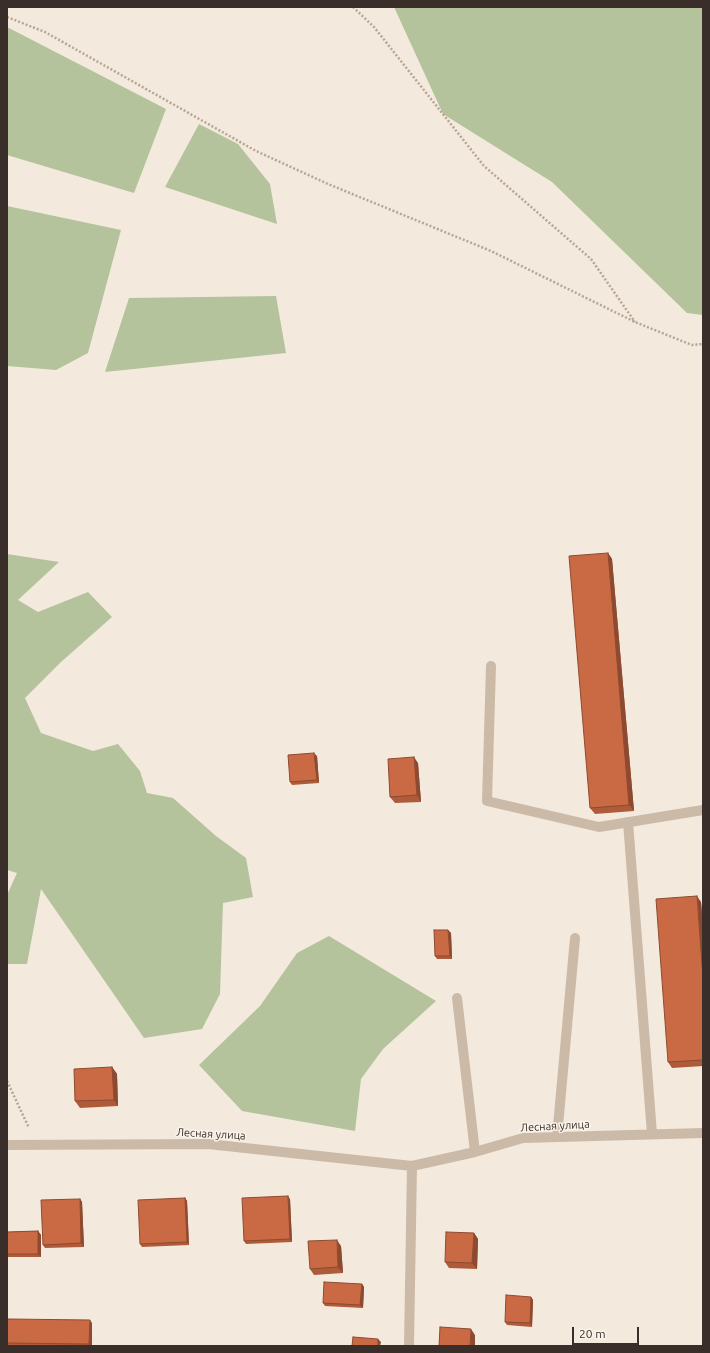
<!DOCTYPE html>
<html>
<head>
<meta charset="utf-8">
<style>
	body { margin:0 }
	#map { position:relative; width:710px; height:1353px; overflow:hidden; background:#f3eadd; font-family:Ubuntu,sans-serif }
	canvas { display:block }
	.frame { position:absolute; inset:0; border:8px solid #392e29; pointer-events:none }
	.scale { position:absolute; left:572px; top:1327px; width:67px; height:18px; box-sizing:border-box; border:2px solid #392e29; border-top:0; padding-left:5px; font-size:12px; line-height:14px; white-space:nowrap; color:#392e29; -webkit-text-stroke:3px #faf3ea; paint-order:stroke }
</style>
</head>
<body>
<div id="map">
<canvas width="710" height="1353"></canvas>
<div class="frame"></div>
<div class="scale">20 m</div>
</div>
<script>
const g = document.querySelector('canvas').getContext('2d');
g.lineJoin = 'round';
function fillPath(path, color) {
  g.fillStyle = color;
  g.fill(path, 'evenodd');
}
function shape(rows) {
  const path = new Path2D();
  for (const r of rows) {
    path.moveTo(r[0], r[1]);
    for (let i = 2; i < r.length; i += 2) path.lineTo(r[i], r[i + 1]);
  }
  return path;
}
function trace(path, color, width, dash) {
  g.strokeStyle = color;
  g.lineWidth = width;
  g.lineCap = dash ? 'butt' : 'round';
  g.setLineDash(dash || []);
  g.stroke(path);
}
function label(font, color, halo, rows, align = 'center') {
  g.font = font + ' Ubuntu,sans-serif';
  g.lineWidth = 3;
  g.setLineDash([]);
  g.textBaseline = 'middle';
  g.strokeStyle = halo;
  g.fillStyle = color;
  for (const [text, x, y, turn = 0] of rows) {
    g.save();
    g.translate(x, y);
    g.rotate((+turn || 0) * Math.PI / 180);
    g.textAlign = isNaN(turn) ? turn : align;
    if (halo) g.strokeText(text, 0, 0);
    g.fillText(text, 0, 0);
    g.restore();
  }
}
const green = shape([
	[394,7,703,7,703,315,687,313,552,182,443,114],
	[7,27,166,109,134,193,7,155],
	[199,124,238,144,270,184,277,224,165,187],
	[7,206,121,230,88,353,56,370,7,366],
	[276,296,286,353,105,372,129,298],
	[7,554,59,562,18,600,38,612,88,592,112,617,61,662,25,698,41,733,93,751,118,744,140,771,147,793,173,798,216,836,246,858,253,897,223,903,220,994,202,1029,144,1038,41,889,27,964,7,964,7,895,17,873,7,870],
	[329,936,436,1001,383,1049,361,1079,355,1131,242,1111,199,1065,260,1006,297,953]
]);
const path = shape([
	[353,7,374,27,484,166,591,259,635,322],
	[7,17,45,32,256,151,328,184,491,251,635,322,692,345,703,344],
	[7,1081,29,1128]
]);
const minor = shape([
	[491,666,487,801,599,827,703,810],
	[628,822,652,1134],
	[457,998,475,1152],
	[557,1137,575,938],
	[7,1145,208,1144,412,1166,475,1152,523,1138,703,1133],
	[409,1346,412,1166]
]);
const wall = shape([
	[608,553,612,559,634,811,595,814,590,808],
	[317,756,319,783,292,785,290,782],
	[418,763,421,802,395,803,390,797],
	[701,902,703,924,703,1066,672,1068,668,1062],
	[448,930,451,933,452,959,437,959,435,956],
	[112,1067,117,1074,118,1106,80,1108,75,1101],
	[185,1198,187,1201,189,1245,142,1247,140,1244],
	[80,1199,82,1202,84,1247,45,1248,43,1245],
	[290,1199,292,1242,246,1244,244,1241],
	[38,1231,41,1235,41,1257,7,1257,7,1232],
	[474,1233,478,1239,477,1269,449,1268,445,1262],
	[341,1246,343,1273,314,1275,310,1269],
	[362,1284,364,1287,363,1308,325,1306,323,1303],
	[531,1297,533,1300,532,1327,507,1325,505,1322],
	[7,1319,92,1323,92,1346,7,1346]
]);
const shadedWall = shape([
	[608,553,612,559,634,811,629,805],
	[314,753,317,756,319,783,317,780],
	[414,757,418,763,421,802,417,795],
	[697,896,701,902,703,924,703,978],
	[448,930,451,933,452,959,450,956],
	[112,1067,117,1074,118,1106,114,1100],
	[288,1196,290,1199,292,1242,290,1239],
	[185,1198,187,1201,189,1245,187,1242],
	[80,1199,82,1202,84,1247,81,1243],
	[38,1231,41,1235,41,1257,38,1254],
	[474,1233,478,1239,477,1269,472,1263],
	[337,1240,341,1246,343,1273,338,1267],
	[362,1284,364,1287,363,1308,360,1305],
	[531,1297,533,1300,532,1327,530,1323],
	[90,1320,92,1323,92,1346,90,1346,89,1344],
	[471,1329,475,1335,475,1346,470,1346],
	[378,1339,381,1342,380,1346,378,1346]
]);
const building = shape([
	[608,553,629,805,590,808,569,556,608,553],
	[314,753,317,780,290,782,288,755,314,753],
	[414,757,417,795,390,797,388,759,414,757],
	[697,896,703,978,703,1060,668,1062,656,899,697,896],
	[434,930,448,930,450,956,435,956,434,930],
	[112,1067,114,1100,75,1101,74,1069,112,1067],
	[288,1196,290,1239,244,1241,242,1198,288,1196],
	[185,1198,187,1242,140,1244,138,1200,185,1198],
	[80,1199,81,1243,43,1245,41,1200,80,1199],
	[38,1231,38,1254,7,1254,7,1232,38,1231],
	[446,1232,474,1233,472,1263,445,1262,446,1232],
	[337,1240,338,1267,310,1269,308,1241,337,1240],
	[324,1282,362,1284,360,1305,323,1303,324,1282],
	[506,1295,531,1297,530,1323,505,1322,506,1295],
	[7,1319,90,1320,89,1344,7,1343,7,1319],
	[440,1327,471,1329,470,1346,439,1346,440,1327],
	[353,1337,378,1339,378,1346,352,1346,353,1337]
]);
const streetNames = [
	["Лесная улица",555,1126,-3],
	["Лесная улица",211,1134,3]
];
fillPath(green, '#b4c39c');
trace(path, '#b8a492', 2.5, [2, 2]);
trace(minor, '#ccbaa8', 10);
fillPath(wall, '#ae5b3a');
fillPath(shadedWall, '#8d4a30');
fillPath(building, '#ca6a44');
trace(building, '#8d4a30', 1);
label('11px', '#392e29', '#faf3ea', streetNames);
</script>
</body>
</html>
